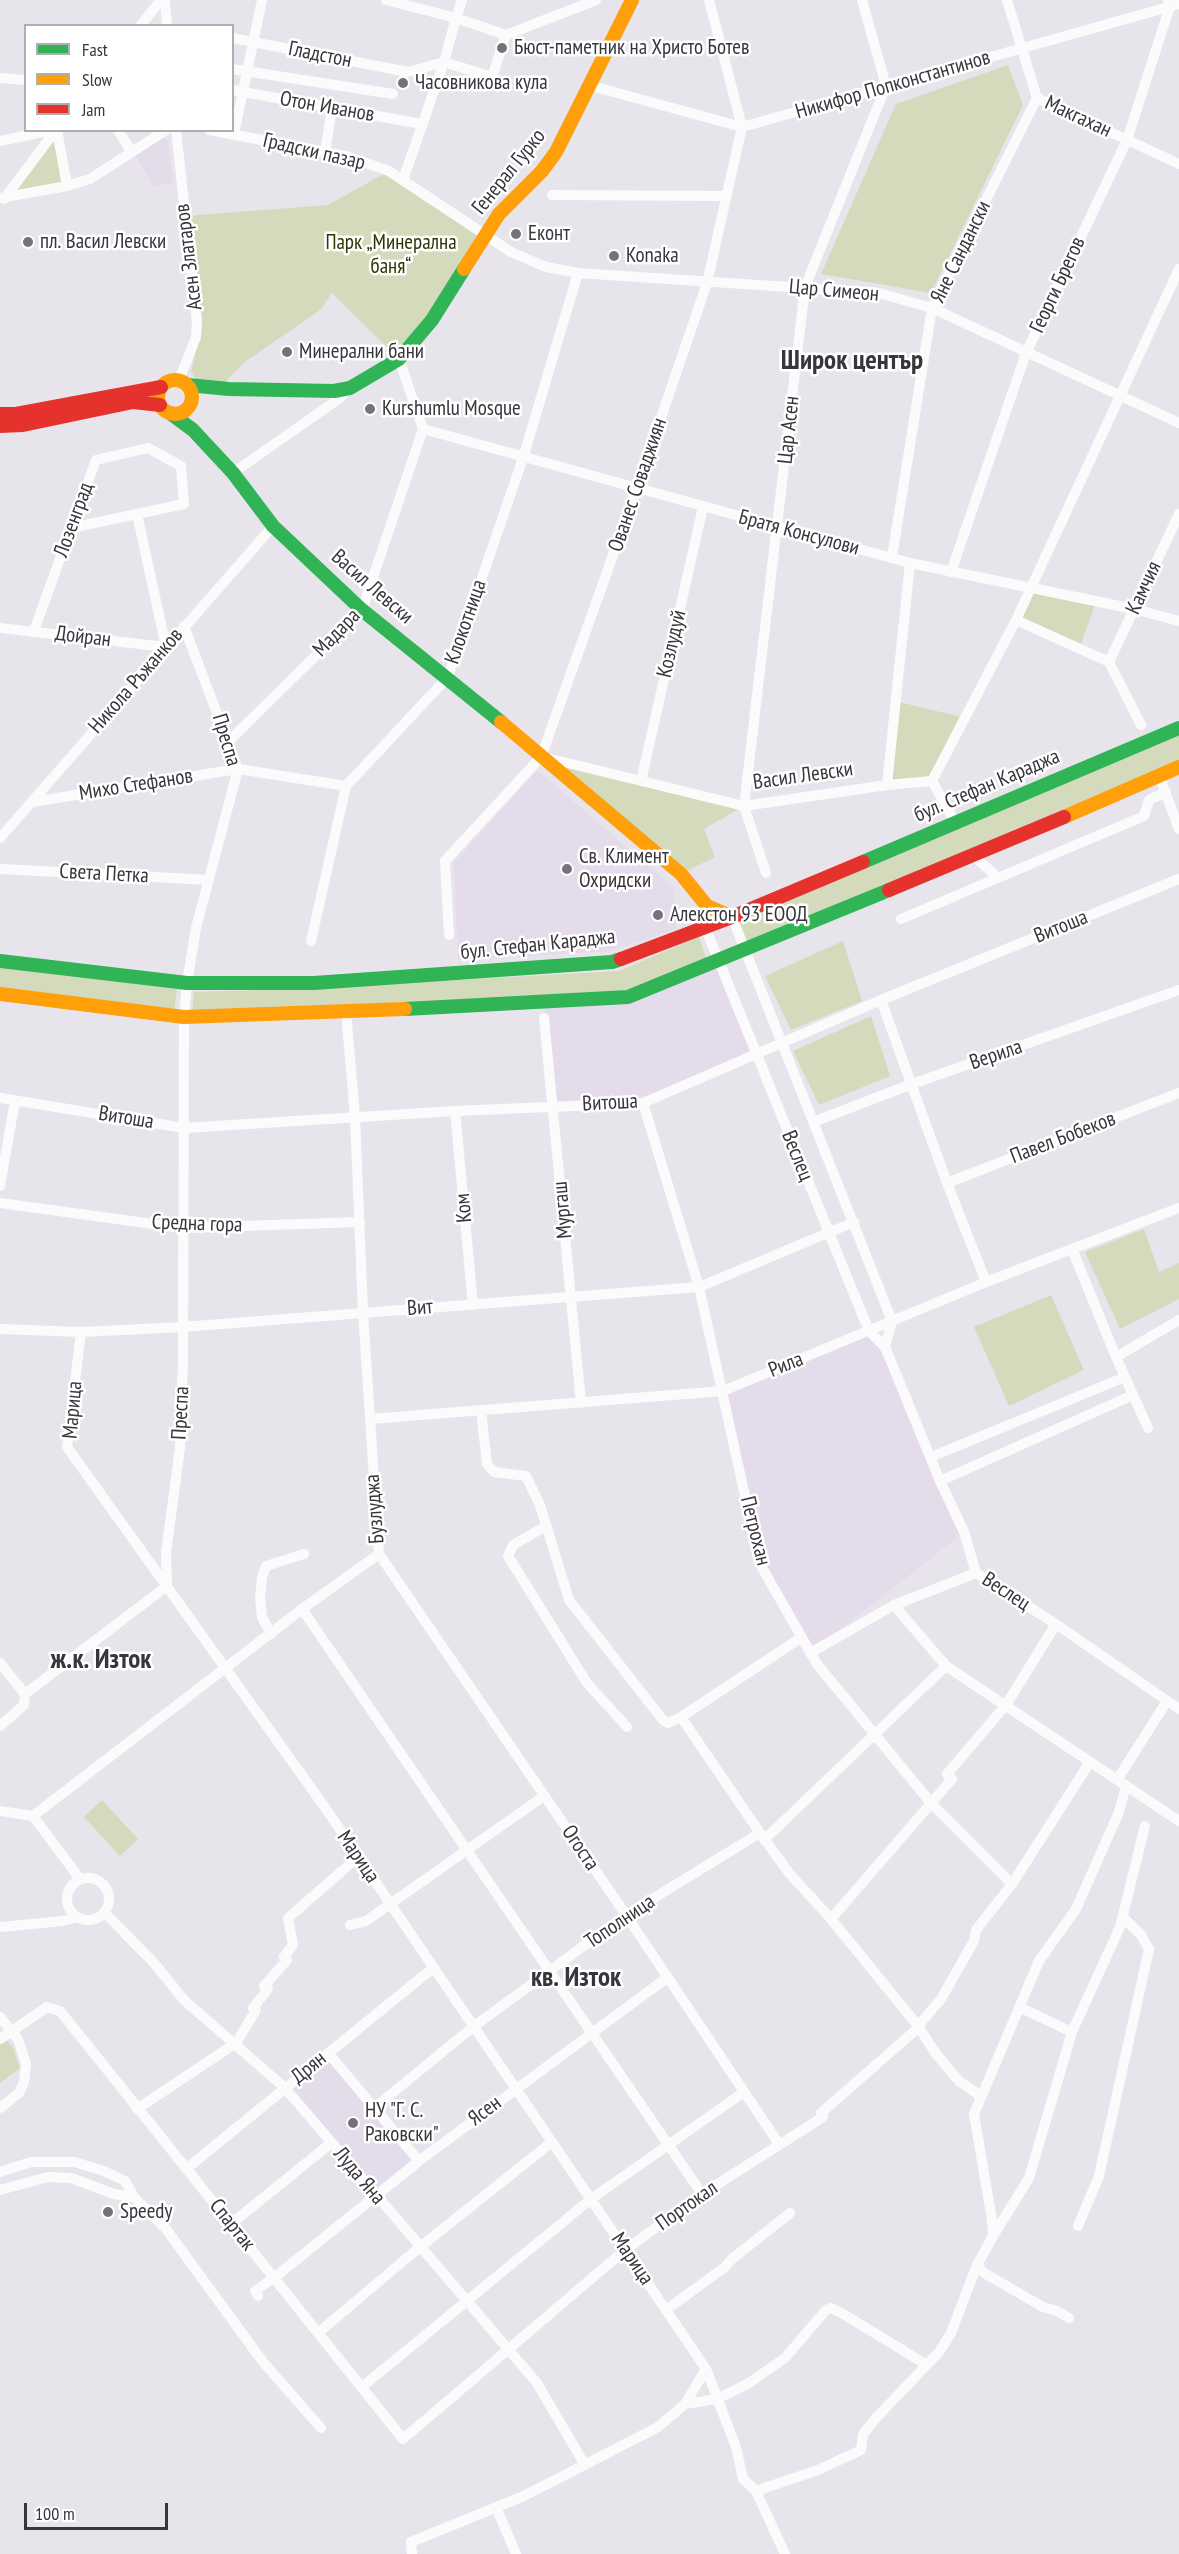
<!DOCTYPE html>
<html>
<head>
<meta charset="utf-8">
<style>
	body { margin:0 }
	#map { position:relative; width:1179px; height:2554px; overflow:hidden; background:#e8e4ec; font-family:"PT Sans Narrow",sans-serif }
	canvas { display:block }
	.legend { position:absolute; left:24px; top:24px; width:210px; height:108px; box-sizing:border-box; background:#fff; border:2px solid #afaeb1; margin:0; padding:8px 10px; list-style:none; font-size:18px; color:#38353b }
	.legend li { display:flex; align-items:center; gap:12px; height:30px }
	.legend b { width:30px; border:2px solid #afaeb1 }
	.scale { position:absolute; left:24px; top:2503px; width:144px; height:27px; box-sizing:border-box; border:3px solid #38353b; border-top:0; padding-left:8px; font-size:18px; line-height:21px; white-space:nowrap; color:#38353b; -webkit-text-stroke:4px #fff; paint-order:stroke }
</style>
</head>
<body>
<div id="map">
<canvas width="1179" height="2554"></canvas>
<ul class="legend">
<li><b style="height:8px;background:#30b455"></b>Fast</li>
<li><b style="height:8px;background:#ff9f0a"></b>Slow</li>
<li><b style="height:8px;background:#e5322d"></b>Jam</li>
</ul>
<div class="scale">100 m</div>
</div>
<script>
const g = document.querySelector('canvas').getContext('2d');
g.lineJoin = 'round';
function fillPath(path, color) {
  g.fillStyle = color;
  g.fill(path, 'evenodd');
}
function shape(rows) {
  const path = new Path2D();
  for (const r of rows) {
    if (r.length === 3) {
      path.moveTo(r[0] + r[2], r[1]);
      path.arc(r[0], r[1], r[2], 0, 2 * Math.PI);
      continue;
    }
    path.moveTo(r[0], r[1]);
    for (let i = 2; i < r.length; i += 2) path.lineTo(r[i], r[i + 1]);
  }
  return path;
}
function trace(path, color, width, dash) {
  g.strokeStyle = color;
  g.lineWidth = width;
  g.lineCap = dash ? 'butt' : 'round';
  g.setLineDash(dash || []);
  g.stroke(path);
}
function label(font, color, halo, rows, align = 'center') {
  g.font = font + ' "PT Sans Narrow",sans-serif';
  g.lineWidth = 5;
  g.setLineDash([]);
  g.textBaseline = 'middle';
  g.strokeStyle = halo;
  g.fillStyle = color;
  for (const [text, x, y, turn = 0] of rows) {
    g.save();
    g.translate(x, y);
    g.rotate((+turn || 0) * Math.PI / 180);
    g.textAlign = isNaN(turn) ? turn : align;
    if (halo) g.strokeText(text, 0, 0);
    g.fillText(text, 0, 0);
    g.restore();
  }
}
const built = shape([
	[161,137,168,141,173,183,153,186,134,153],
	[537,770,674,888,676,929,611,951,458,960,454,863],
	[718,959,756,1054,643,1103,554,1106,543,1003],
	[869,1331,920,1421,964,1532,810,1653,760,1564,723,1391],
	[329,2058,413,2158,377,2188,293,2089]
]);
const green = shape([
	[1008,65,1023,105,931,293,821,274,896,104],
	[56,131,67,186,4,197],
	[389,171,485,235,399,359,332,293,320,310,245,362,225,382,196,379,191,372,199,339,185,216,328,205],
	[1030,587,1096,602,1079,649,1016,620],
	[895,701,965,718,932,781,887,785],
	[1179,728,1179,767,744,949,732,917],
	[541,757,744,806,704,829,715,857,681,874],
	[699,937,706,958,624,992,192,1013,194,992,297,989,619,971],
	[843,941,862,1001,791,1030,765,976],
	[0,966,177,989,174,1012,0,990],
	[871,1016,890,1076,819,1105,793,1051],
	[1144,1229,1159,1272,1179,1263,1179,1299,1120,1329,1085,1252],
	[1051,1295,1084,1370,1009,1406,974,1327],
	[102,1800,138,1839,120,1856,84,1817],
	[0,2032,13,2048,20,2068,0,2083]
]);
const street = shape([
	[165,0,167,26],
	[386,0,456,18,462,0],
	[1007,0,1037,98,1179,164],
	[140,26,161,0],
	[506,35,492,77,444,62,456,18,506,35,596,0],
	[232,38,408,72,444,62],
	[232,69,393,94],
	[0,78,26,80],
	[588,85,742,127,1179,4],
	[232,90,422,124],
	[57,130,67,186],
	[118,130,131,151],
	[176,130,197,321,196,337,179,380],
	[209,130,346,156,389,171,511,252,546,267,578,273,879,293,932,308,1179,423],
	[234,134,262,0],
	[0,141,52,130],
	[325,152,332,108],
	[403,180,444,62],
	[552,195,725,196],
	[0,198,67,186,90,179,166,130],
	[4,199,56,130],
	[399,359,423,429],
	[423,429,910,563,1134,609,1179,621],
	[233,473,337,400,349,389],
	[892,557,932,308,1037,98],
	[951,572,1026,353,1127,140,1170,6,1168,0],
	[1016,620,1109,662,1141,725],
	[0,628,166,647,137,514],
	[34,631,71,528,96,460,148,448,181,466,184,504,71,528],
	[1109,662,1179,514],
	[229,741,362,610,423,429],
	[547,758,744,806,887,785,932,781],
	[641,781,703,507],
	[1162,783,1179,829],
	[887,785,910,563],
	[32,802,238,769,346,786],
	[955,822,932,781,1016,620,1179,269],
	[0,838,273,526],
	[974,856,997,877],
	[0,869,209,880],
	[766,873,744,806,805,287,886,86,862,0],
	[732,917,892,1321,885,1347],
	[901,919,1144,816,1149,800,1166,792],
	[705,927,869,1331,885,1347,940,1481,964,1532,976,1573,1056,1624,1179,1709],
	[449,935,445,861,541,757,637,488,707,283,742,127,709,0],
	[311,941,346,786,448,677,523,458,578,273],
	[881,1000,947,1183,986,1282],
	[346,1012,355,1117,363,1312,379,1554],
	[544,1018,581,1403],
	[0,1098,184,1128,455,1111,643,1103,881,1000,1179,879],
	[643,1103,699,1287,760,1564,817,1664,931,1803,1012,1884],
	[455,1111,473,1305],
	[813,1122,912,1084,1179,990],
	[947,1183,1179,1093],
	[0,1186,15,1101],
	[0,1203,182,1228,360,1222],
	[1072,1249,1116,1357,1148,1428],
	[0,1329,81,1332,182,1327,699,1287,854,1222],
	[81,1332,67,1447,324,1806,706,2369,736,2447,743,2479,756,2491,785,2554],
	[1116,1357,1179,1320],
	[481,1410,487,1464,494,1472,526,1476,540,1505,569,1600,663,1720,668,1723,681,1717,760,1833,789,1873,831,1919,918,2026,936,2054,959,2081,981,2096],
	[370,1419,723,1391,986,1282,1179,1208],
	[931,1457,1125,1377],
	[940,1481,1133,1395],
	[546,1526,513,1545,508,1556,587,1683,627,1727],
	[379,1554,626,1915,779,2144],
	[894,1605,946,1666,1179,1821],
	[302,1609,702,2194],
	[271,1634,262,1617,260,1597,262,1577,266,1566,304,1554],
	[810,1653,894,1605,976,1573],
	[0,1663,25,1694],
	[681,1717,802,1637],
	[0,1726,24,1705,25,1694,167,1586,166,1552,180,1448,183,1362,184,1017,187,983,196,928,238,769,184,626],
	[1117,1780,1167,1701],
	[0,1811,33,1816,80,1879],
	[33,1816,302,1609,379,1554],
	[764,1840,946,1666],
	[88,1899,21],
	[104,1912,154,1963,184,2000,285,2088,537,2383,585,2465],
	[831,1919,952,1779,947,1774,1006,1705,1056,1624],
	[350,1925,366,1921,544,1796],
	[0,1927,63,1921,78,1917],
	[1019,2007,1072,2032],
	[0,2017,18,2039,26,2064,24,2082,19,2093,0,2108],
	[918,2026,941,1999,974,1941,976,1930,1012,1884,1090,1762],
	[0,2039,47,2007,60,2011,403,2439,625,2250,702,2194,823,2117,821,2113,918,2028],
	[328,2053,419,2161],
	[374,2108,473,2027,626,1915,760,1833],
	[137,2109,236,2043,256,2010,253,2008,268,1989,264,1986,287,1960,284,1957,293,1945,288,1918,358,1857],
	[186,2169,433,1968],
	[0,2172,31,2162,74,2162,104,2171,125,2181,134,2197,166,2229,263,2362,321,2428],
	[0,2190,48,2177,71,2178,114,2194,134,2197],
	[231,2224,331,2143],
	[1078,2226,1099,2176,1149,1949,1141,1935,1123,1917],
	[993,2236,1029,2178,1072,2032,1120,1927,1145,1826],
	[977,2265,984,2273,1043,2307,1057,2311,1069,2318],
	[258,2296,255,2291,275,2277,419,2161,668,1977],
	[666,2310,725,2267,732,2259,790,2213],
	[319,2332,420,2247,552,2142],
	[362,2387,591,2199,744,2092],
	[685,2404,717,2399,749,2383,785,2358,826,2310,831,2308,840,2312,927,2365],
	[756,2491,818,2470,861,2450,863,2434,876,2418,939,2352,951,2333,977,2265,993,2236,992,2220,974,2114,1039,1961,1076,1909,1119,1812,1126,1786],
	[496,2507,516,2554],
	[412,2554,411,2542,524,2496,658,2427,685,2404,706,2369]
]);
const fast = shape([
	[188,385,229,389,334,391,350,388,399,359,432,320,464,269],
	[170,413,193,430,233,473,273,526,362,610,501,722],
	[863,862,1179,728],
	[0,961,187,983,314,983,612,962,621,959],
	[405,1009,628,997,889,890]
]);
const slow = shape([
	[464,269,499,214,542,171,556,152,632,0],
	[175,397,17],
	[501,722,681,874,707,906,732,917],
	[1064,817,1179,767],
	[0,994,184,1017,405,1009]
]);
const jam = shape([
	[0,414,16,414,161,387],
	[0,426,23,425,133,402,160,405],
	[889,890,1064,817],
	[621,959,732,917,863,862]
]);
const markers = [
	[502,48,6,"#767279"],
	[403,83,6,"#767279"],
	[516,234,6,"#767279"],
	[28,242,6,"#767279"],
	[614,256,6,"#767279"],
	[287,352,6,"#767279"],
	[370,409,6,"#767279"],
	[567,869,6,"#767279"],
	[658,915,6,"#767279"],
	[353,2123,6,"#767279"],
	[108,2212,6,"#767279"]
];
const poiNames = [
	["Бюст-паметник на Христо Ботев",514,48],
	["Часовникова кула",415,83],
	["Еконт",528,234],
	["пл. Васил Левски",40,242],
	["Konaka",626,256],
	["Минерални бани",299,352],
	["Kurshumlu Mosque",382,409],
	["Св. Климент",579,857],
	["Охридски",579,881],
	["Алекстон 93 ЕООД",670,915],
	["НУ \"Г. С.",365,2111],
	["Раковски\"",365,2135],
	["Speedy",120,2212]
];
const streetNames = [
	["Гладстон",320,55,11],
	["Никифор Попконстантинов",893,85,-16],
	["Отон Иванов",327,107,10],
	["Макгахан",1078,117,25],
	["Градски пазар",314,152,13],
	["Генерал Гурко",509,172,-51],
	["Яне Сандански",961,252,-64],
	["Асен Златаров",189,257,-97],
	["Георги Брегов",1058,285,-65],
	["Цар Симеон",834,291,5],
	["Цар Асен",789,430,-84],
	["Ованес Соваджиян",638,485,-71],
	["Лозенград",74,520,-70],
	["Братя Консулови",799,533,15],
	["Васил Левски",372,587,41],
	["Камчия",1144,588,-65],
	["Клокотница",466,622,-71],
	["Мадара",337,633,-46],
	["Дойран",83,637,7],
	["Козлудуй",672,644,-77],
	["Никола Ръжанков",136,681,-49],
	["Преспа",226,740,73],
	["Васил Левски",803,776,-8],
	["Михо Стефанов",136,785,-9],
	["бул. Стефан Караджа",987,786,-23],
	["Света Петка",104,874,3],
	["Витоша",1061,927,-22],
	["бул. Стефан Караджа",538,945,-6],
	["Верила",996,1055,-19],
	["Витоша",610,1103,-3],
	["Витоша",126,1118,9],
	["Павел Бобеков",1063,1138,-21],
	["Веслец",797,1156,68],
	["Ком",464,1208,-95],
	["Мургаш",563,1210,-95],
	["Средна гора",197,1224,2],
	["Вит",420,1308,-4],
	["Рила",786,1365,-22],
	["Марица",73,1410,-85],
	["Преспа",181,1413,-87],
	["Бузлуджа",375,1509,-94],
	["Петрохан",755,1531,76],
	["Веслец",1006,1592,33],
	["Огоста",580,1848,56],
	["Марица",358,1857,56],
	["Тополница",620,1922,-34],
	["Дрян",309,2068,-39],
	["Ясен",485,2111,-37],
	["Луда Яна",359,2176,50],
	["Портокал",687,2206,-35],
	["Спартак",232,2225,51],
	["Марица",632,2259,56]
];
const parkNames = [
	["Парк „Минерална",391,243],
	["баня“",391,267]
];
const districtNames = [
	["Широк център",852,361],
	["ж.к. Изток",101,1660],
	["кв. Изток",576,1978]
];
fillPath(built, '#e4dbeb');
fillPath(green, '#d4dabc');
trace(street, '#fcfbfc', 10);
trace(fast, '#30b455', 14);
trace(slow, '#ff9f0a', 14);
trace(jam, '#e5322d', 14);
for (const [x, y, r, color] of markers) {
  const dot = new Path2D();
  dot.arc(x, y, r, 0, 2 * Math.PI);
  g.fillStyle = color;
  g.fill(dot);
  trace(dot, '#fff', 2);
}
label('21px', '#38353b', '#fff', poiNames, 'left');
label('21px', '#38353b', '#fff', streetNames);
label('21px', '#2e3603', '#fff', parkNames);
label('bold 27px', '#38353b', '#fff', districtNames);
</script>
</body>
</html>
